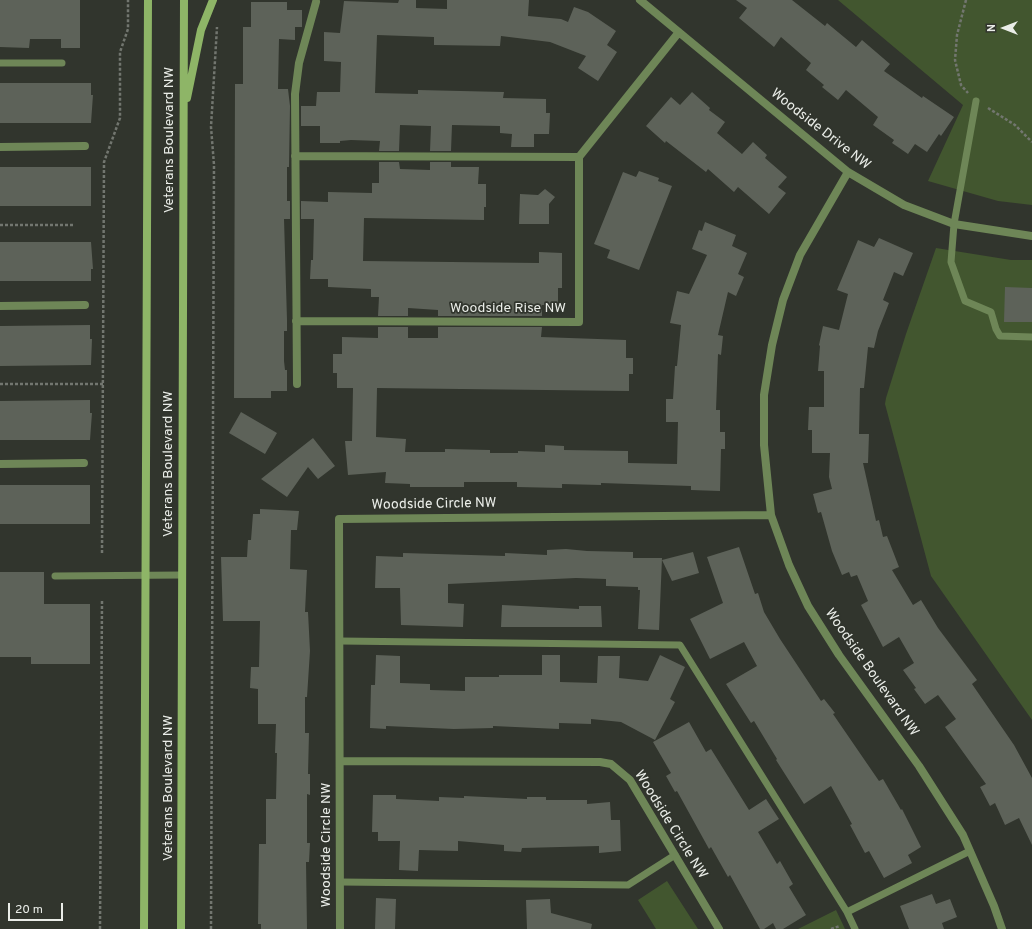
<!DOCTYPE html>
<html>
<head>
<meta charset="utf-8">
<style>
	body { margin:0 }
	#map { position:relative; width:1032px; height:929px; overflow:hidden; background:#31352d; font-family:Overpass,sans-serif }
	canvas { display:block }
	.north { position:absolute; left:984px; top:8px; width:40px; height:40px; -webkit-text-stroke:3px #31352d; paint-order:stroke; rotate:270deg; font-size:11px; font-weight:700; line-height:16px; text-align:center; color:#eaede8 }
	.north::after { content:''; display:block; margin:auto; width:14px; height:18px; background:#eaede8; clip-path:polygon(50% 0,100% 100%,50% 72%,0 100%) }
	.scale { position:absolute; left:8px; top:903px; width:55px; height:18px; box-sizing:border-box; border:2px solid #eaede8; border-top:0; padding-left:5px; font-size:12px; line-height:14px; white-space:nowrap; color:#eaede8; -webkit-text-stroke:3px #31352d; paint-order:stroke }
</style>
</head>
<body>
<div id="map">
<canvas width="1032" height="929"></canvas>
<div class="north">N</div>
<div class="scale">20 m</div>
</div>
<script>
const g = document.querySelector('canvas').getContext('2d');
g.lineJoin = 'round';
function fillPath(path, color) {
  g.fillStyle = color;
  g.fill(path, 'evenodd');
}
function shape(rows) {
  const path = new Path2D();
  for (const r of rows) {
    path.moveTo(r[0], r[1]);
    for (let i = 2; i < r.length; i += 2) path.lineTo(r[i], r[i + 1]);
  }
  return path;
}
function trace(path, color, width, dash) {
  g.strokeStyle = color;
  g.lineWidth = width;
  g.lineCap = dash ? 'butt' : 'round';
  g.setLineDash(dash || []);
  g.stroke(path);
}
function label(font, color, halo, rows, align = 'center') {
  g.font = font + ' Overpass,sans-serif';
  g.lineWidth = 3.5;
  g.setLineDash([]);
  g.textBaseline = 'middle';
  g.strokeStyle = halo;
  g.fillStyle = color;
  for (const [text, x, y, turn = 0] of rows) {
    g.save();
    g.translate(x, y);
    g.rotate((+turn || 0) * Math.PI / 180);
    g.textAlign = isNaN(turn) ? turn : align;
    if (halo) g.strokeText(text, 0, 0);
    g.fillText(text, 0, 0);
    g.restore();
  }
}
const green = shape([
	[838,0,1032,0,1032,205,998,201,928,181,963,105],
	[936,248,1011,260,1032,260,1032,720,931,576,885,404,886,398,906,334],
	[667,881,698,929,656,929,638,900],
	[836,910,845,929,798,929]
]);
const building = shape([
	[0,0,80,0,80,48,61,48,61,39,30,39,29,48,0,47],
	[399,0,416,0,416,8,447,9,447,0,529,0,528,16,561,19,568,22,574,7,588,12,616,31,607,45,617,52,598,81,578,68,586,56,550,42,501,36,500,46,434,45,434,37,377,35,375,93,418,94,418,90,504,92,503,98,546,99,546,113,550,113,549,134,534,134,534,147,511,147,512,134,500,133,500,126,452,125,451,151,430,151,431,126,400,125,399,151,379,151,380,141,351,140,340,141,340,143,320,143,320,126,301,126,301,106,316,106,317,92,340,92,341,62,324,61,324,32,340,33,344,1,398,3],
	[736,0,792,0,825,26,827,23,856,47,862,40,890,64,884,71,922,98,923,96,954,117,941,136,939,134,927,152,915,144,908,154,892,143,894,140,873,125,878,117,846,90,838,100,822,87,824,85,806,70,811,63,781,37,774,47,739,18,747,8],
	[251,2,287,2,287,10,302,10,302,27,295,27,295,40,279,39,278,89,288,89,290,106,289,167,287,167,287,201,290,201,290,219,284,219,287,320,287,331,284,331,284,361,285,370,287,370,287,391,271,391,271,398,234,398,235,84,243,84,243,27,251,27],
	[0,83,91,83,91,95,93,95,91,123,0,123],
	[692,92,710,108,709,110,725,122,717,133,742,154,753,142,767,155,765,158,787,177,778,187,786,193,769,214,738,187,734,192,708,169,706,172,666,141,665,143,646,126,671,97,680,105],
	[379,162,399,162,400,169,430,170,430,162,451,162,451,167,479,167,478,184,486,184,486,207,484,207,484,220,364,218,363,261,539,263,539,252,562,253,562,288,558,288,558,305,542,305,542,316,438,316,438,310,408,308,408,316,378,316,379,297,371,297,371,289,328,287,328,279,310,279,311,260,313,260,314,219,301,219,301,201,328,202,328,192,372,193,372,183,379,183],
	[0,167,91,167,91,206,0,206],
	[639,171,659,178,658,181,672,186,639,270,607,258,610,250,594,244,623,172,636,177],
	[545,189,555,197,549,204,549,224,519,224,520,194,538,195],
	[705,222,736,235,732,246,747,253,738,274,744,277,736,296,728,292,718,335,723,336,721,355,718,354,716,410,720,410,720,432,725,432,725,449,721,449,720,491,691,490,691,486,601,483,601,485,562,484,562,488,517,487,517,482,464,482,464,487,410,487,410,484,385,483,386,472,348,475,345,441,352,441,353,388,337,388,337,373,333,373,333,354,342,354,342,337,378,338,378,327,408,327,408,338,438,338,438,327,542,327,541,337,626,340,626,358,633,358,633,374,629,374,629,391,377,388,376,437,406,439,405,452,445,452,445,449,490,450,490,453,518,453,518,451,545,452,545,445,564,446,564,450,628,451,628,463,677,464,678,422,666,422,666,399,673,399,675,366,677,366,681,325,670,323,677,291,689,294,707,255,692,249,699,230,702,231],
	[879,238,913,253,903,276,894,272,883,300,889,303,878,331,874,348,868,347,864,388,860,388,859,434,869,434,868,463,863,463,876,521,879,520,883,537,887,536,899,567,892,570,913,605,921,600,938,628,977,680,972,684,1014,745,1032,778,1032,845,1019,818,1005,825,995,803,990,806,980,787,986,784,945,727,956,719,938,695,925,704,914,689,916,688,903,670,914,663,899,637,883,647,861,605,868,601,857,575,851,577,849,572,842,575,832,551,821,512,818,513,813,494,832,489,829,477,830,453,812,453,812,430,808,430,809,407,824,407,824,371,818,371,820,346,819,345,823,326,839,330,848,294,837,290,858,240,874,247],
	[0,242,91,242,93,269,91,269,91,281,0,281],
	[1005,287,1032,288,1032,322,1004,322],
	[90,325,90,339,92,339,91,365,0,366,0,326],
	[90,400,90,413,92,413,90,440,0,440,0,401],
	[241,412,277,433,265,454,229,433],
	[313,438,335,466,318,479,308,467,287,497,261,479],
	[0,485,90,485,90,524,0,524],
	[260,509,299,511,297,530,291,530,290,569,307,570,305,612,308,612,310,651,307,697,305,697,305,733,309,733,308,774,310,774,310,795,307,794,307,843,310,843,309,862,306,862,307,929,261,929,261,924,258,924,259,844,266,844,266,799,276,799,277,753,275,753,276,724,258,724,258,689,250,688,251,667,259,667,260,621,223,621,221,557,247,557,248,540,251,540,253,514,260,514],
	[739,547,755,594,758,593,764,612,780,639,821,701,824,699,835,713,833,714,879,781,883,779,901,810,902,809,921,847,908,855,912,863,884,878,869,851,865,853,850,825,852,824,831,786,804,804,776,760,777,759,754,721,751,723,726,684,757,666,744,642,710,659,690,619,723,603,707,557],
	[566,549,587,551,633,552,633,558,662,558,659,630,638,629,640,590,638,590,638,587,606,586,606,579,576,578,448,584,448,603,464,604,463,627,401,625,400,588,375,588,376,556,403,557,403,553,505,556,505,553,547,555,547,550],
	[693,552,699,573,672,581,662,560],
	[0,572,44,572,44,604,90,604,90,664,31,664,31,657,0,657],
	[502,605,579,609,579,606,601,606,602,627,501,627],
	[376,655,400,656,400,683,430,684,430,690,465,691,465,677,499,677,499,675,542,675,542,655,560,655,560,682,597,683,598,656,620,656,619,678,648,681,660,655,685,667,670,699,675,702,655,740,621,722,591,719,591,724,559,723,559,729,493,726,493,728,454,729,386,726,386,729,370,728,371,685,375,685],
	[689,722,706,752,711,749,749,810,766,799,779,819,758,832,777,864,780,861,793,884,789,887,806,915,783,929,776,929,773,923,764,929,760,929,730,875,728,877,711,847,709,849,677,791,675,792,666,776,671,773,653,742],
	[373,795,396,795,396,799,439,801,439,797,464,798,464,796,527,799,527,797,546,797,546,800,587,800,587,804,610,802,611,820,620,820,621,851,599,853,599,846,522,848,521,852,504,851,504,845,458,841,458,851,419,850,418,871,399,870,400,841,378,841,378,832,372,832],
	[932,894,936,904,950,899,957,917,942,923,944,929,909,929,900,906],
	[376,898,396,899,395,929,375,929],
	[550,899,551,913,592,924,591,929,527,929,526,900]
]);
const path = shape([
	[966,0,957,35,955,60,961,85,968,93],
	[988,108,1015,125,1032,142],
	[0,225,75,225],
	[0,384,103,384],
	[102,553,104,162,120,118,120,52,128,29,128,0],
	[100,929,102,601],
	[211,929,214,165,211,127,217,27],
	[831,929,840,926]
]);
const lane = shape([
	[0,63,62,63],
	[976,101,954,224,951,262,965,301,991,312,996,329,1000,336,1032,337],
	[55,576,182,575],
	[340,641,680,645,847,912,855,929],
	[340,882,628,885,675,855],
	[847,912,970,851]
]);
const street = shape([
	[640,0,848,172,904,205,954,224,1032,236],
	[0,147,85,146],
	[295,156,579,157],
	[848,172,800,255,783,300,772,345,764,395,764,445,771,515,789,565,808,606,839,655,919,766,963,835,994,906,1002,929],
	[0,306,85,305],
	[296,321,579,322,579,157,679,32],
	[297,384,295,94,299,63,316,2],
	[0,464,84,463],
	[340,761,600,762,611,764,630,780,719,929],
	[340,929,339,519,771,515]
]);
const secondary = shape([
	[187,98,201,30,213,0],
	[144,929,148,0],
	[181,929,184,0]
]);
const streetNames = [
	["Woodside Drive NW",820,130,38],
	["Veterans Boulevard NW",170,140,-90],
	["Woodside Rise NW",508,309],
	["Veterans Boulevard NW",169,464,-90],
	["Woodside Circle NW",434,505,-1],
	["Woodside Boulevard NW",871,673,55],
	["Veterans Boulevard NW",169,788,-90],
	["Woodside Circle NW",670,825,58],
	["Woodside Circle NW",327,845,-90]
];
fillPath(green, '#42562f');
fillPath(building, '#5d6259');
trace(path, '#72766f', 2.5, [3, 2]);
trace(lane, '#6e8657', 7);
trace(street, '#6e8657', 8);
trace(secondary, '#8eb567', 8);
label('14px', '#eaede8', '#31352d', streetNames);
</script>
</body>
</html>
